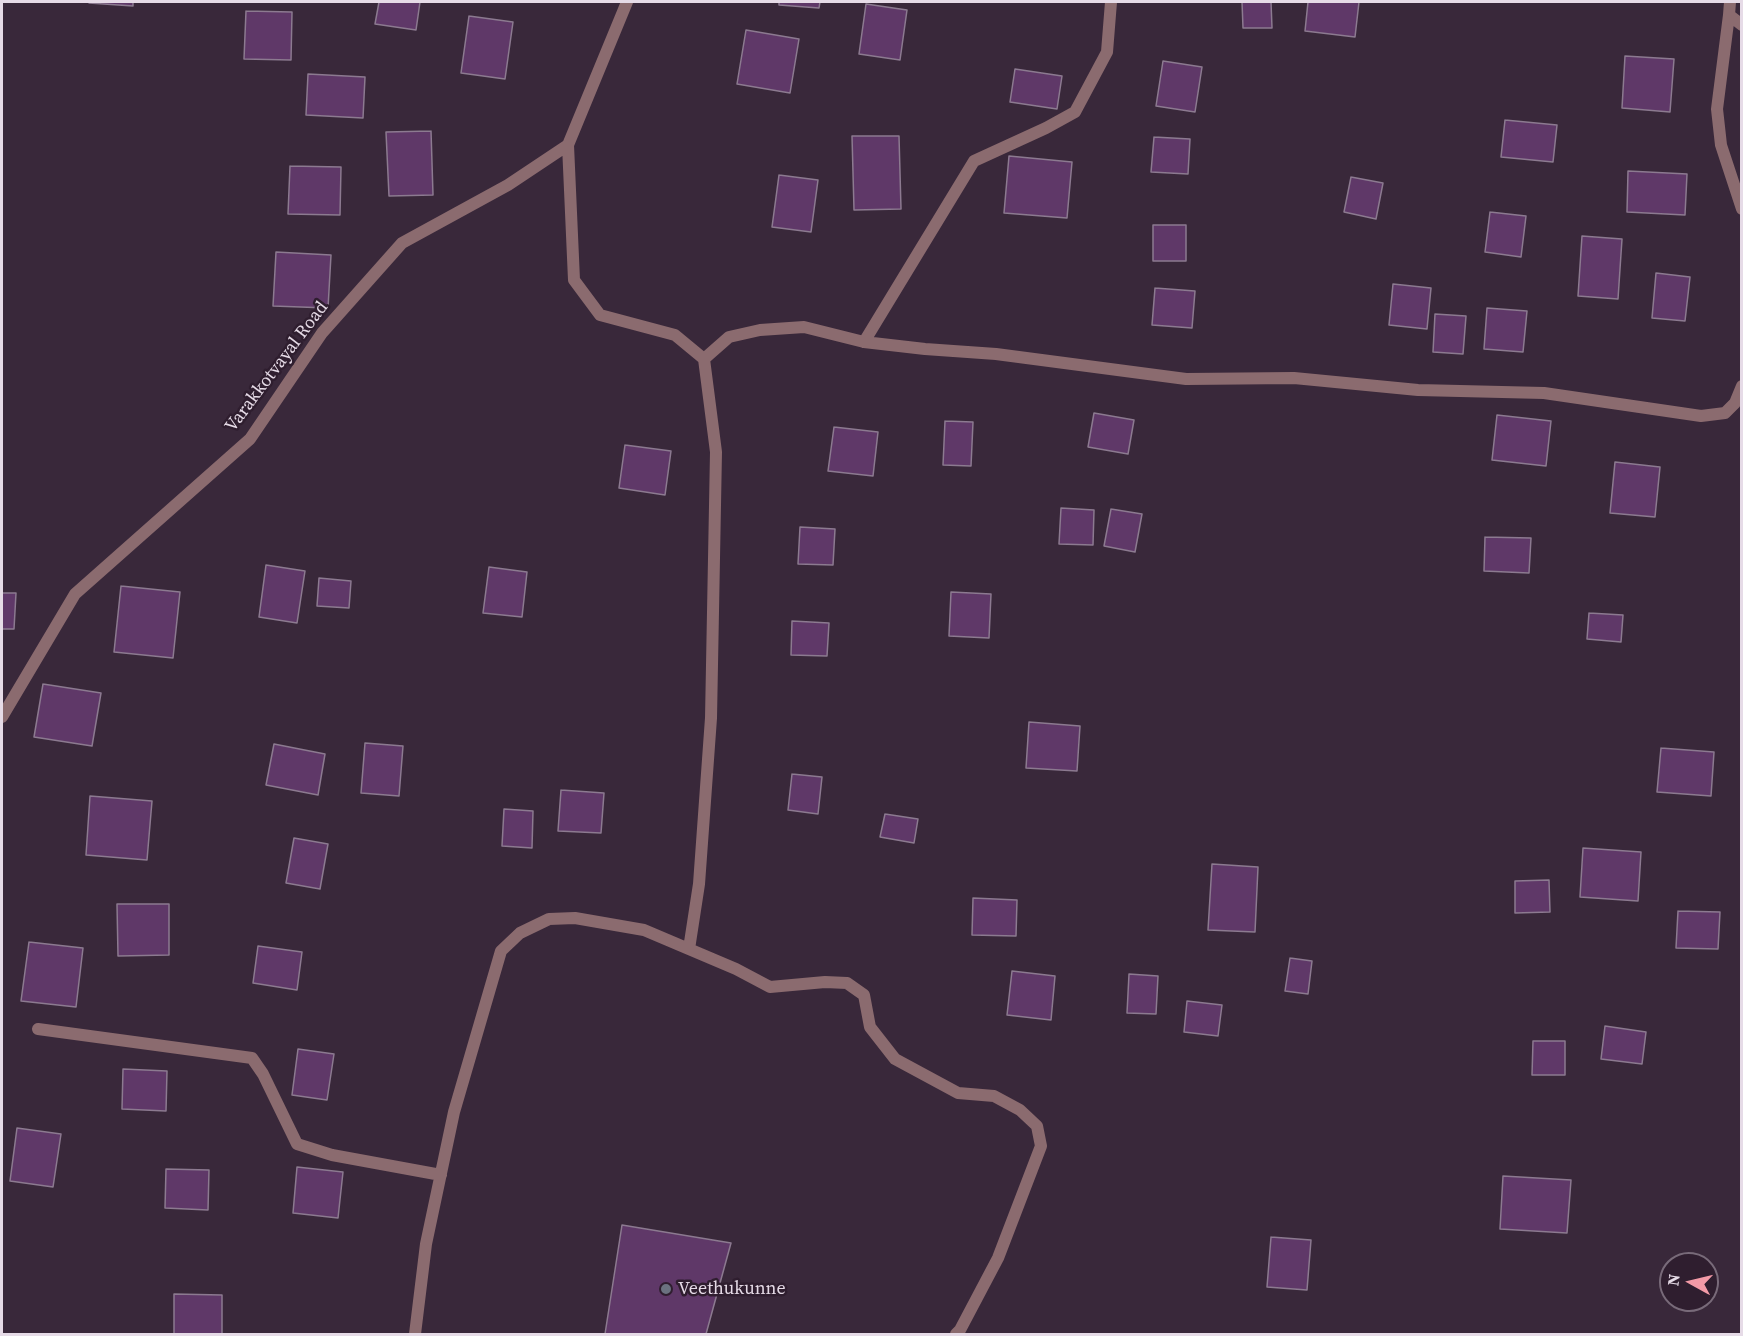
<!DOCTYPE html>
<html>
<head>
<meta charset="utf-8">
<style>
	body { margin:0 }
	#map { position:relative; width:1743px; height:1336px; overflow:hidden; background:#39283a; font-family:"Source Serif 4",serif }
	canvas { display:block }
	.frame { position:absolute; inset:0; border:3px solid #e6dbe7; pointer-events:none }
	.north { position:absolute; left:1659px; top:1252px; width:60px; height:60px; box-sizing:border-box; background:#2f1e2f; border:2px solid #786a79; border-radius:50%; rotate:278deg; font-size:16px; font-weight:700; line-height:24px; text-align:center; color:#e6dbe7 }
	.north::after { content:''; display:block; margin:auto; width:21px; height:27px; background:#f39aa7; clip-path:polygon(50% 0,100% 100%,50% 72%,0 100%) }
</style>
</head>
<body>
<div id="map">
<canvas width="1743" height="1336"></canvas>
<div class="frame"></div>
<div class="north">N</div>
</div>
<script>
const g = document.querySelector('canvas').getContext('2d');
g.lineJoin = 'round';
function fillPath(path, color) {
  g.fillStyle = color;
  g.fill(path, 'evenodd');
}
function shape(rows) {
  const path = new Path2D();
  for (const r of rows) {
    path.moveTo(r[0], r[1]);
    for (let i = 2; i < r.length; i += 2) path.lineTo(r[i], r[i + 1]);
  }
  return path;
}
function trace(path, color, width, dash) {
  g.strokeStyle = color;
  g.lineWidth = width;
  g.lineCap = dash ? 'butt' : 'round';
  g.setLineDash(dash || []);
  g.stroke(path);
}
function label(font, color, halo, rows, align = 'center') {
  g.font = font + ' "Source Serif 4",serif';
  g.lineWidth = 5;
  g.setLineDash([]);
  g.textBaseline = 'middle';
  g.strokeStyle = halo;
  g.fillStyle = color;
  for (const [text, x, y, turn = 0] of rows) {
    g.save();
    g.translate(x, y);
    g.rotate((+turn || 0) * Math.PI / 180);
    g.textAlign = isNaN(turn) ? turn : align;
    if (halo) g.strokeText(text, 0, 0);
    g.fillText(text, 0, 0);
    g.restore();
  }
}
const building = shape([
	[89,2,133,2,133,6,89,3,89,2],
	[379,2,420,2,416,30,375,24,379,2],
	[779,2,820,2,819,8,779,5,779,2],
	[1242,2,1271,2,1272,28,1243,28,1242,2],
	[1308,2,1359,2,1355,37,1305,31,1308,2],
	[866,4,907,10,900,60,859,54,866,4],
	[246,11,292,12,291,60,244,59,246,11],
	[469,16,513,22,505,79,461,73,469,16],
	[746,30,799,39,790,93,737,84,746,30],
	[1625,56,1674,59,1670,112,1622,108,1625,56],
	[1163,61,1202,67,1195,112,1156,106,1163,61],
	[1015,69,1062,76,1057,109,1010,102,1015,69],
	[308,74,365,77,363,118,306,115,308,74],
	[1505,120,1557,125,1553,162,1501,157,1505,120],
	[431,131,433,195,389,196,386,132,431,131],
	[852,136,899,136,901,209,854,210,852,136],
	[1154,137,1190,139,1188,174,1151,172,1154,137],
	[1009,156,1072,162,1067,218,1004,213,1009,156],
	[290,166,341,167,340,215,288,214,290,166],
	[1628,171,1687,174,1685,215,1627,212,1628,171],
	[779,175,818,180,811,232,772,227,779,175],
	[1351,177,1383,183,1376,219,1344,212,1351,177],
	[1490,212,1526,216,1521,257,1485,252,1490,212],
	[1153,225,1186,225,1186,261,1153,261,1153,225],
	[1582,236,1622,239,1618,299,1578,296,1582,236],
	[276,252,331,255,328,308,273,306,276,252],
	[1656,273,1690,277,1685,321,1652,318,1656,273],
	[1393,284,1431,288,1427,329,1389,325,1393,284],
	[1155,288,1195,291,1192,328,1152,325,1155,288],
	[1487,308,1527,311,1523,352,1484,349,1487,308],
	[1435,314,1466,316,1463,354,1433,352,1435,314],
	[1094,413,1134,420,1128,454,1088,447,1094,413],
	[1497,415,1551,421,1546,466,1492,460,1497,415],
	[945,421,973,422,971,466,943,465,945,421],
	[834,427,878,432,873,476,828,471,834,427],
	[625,445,671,451,665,495,619,488,625,445],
	[1615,462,1660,467,1655,517,1610,513,1615,462],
	[1061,508,1094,510,1093,545,1059,544,1061,508],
	[1111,509,1142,514,1135,552,1104,546,1111,509],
	[800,527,835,529,833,565,798,564,800,527],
	[1485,537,1531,538,1529,573,1484,571,1485,537],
	[266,565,305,571,297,623,259,617,266,565],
	[489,567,527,572,522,617,483,613,489,567],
	[319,578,351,581,349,608,317,606,319,578],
	[121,586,180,592,173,658,114,652,121,586],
	[951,592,991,594,989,638,949,636,951,592],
	[2,593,16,593,14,629,2,629,2,593],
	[1589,613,1623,615,1621,642,1587,639,1589,613],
	[792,621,829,623,827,656,791,655,792,621],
	[43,684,101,693,92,746,34,737,43,684],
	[1029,722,1080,726,1077,771,1026,768,1029,722],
	[365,743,403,746,399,796,361,793,365,743],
	[274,744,325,754,318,795,266,785,274,744],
	[1661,748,1714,752,1711,796,1657,792,1661,748],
	[792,774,822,777,818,814,788,810,792,774],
	[561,790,604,793,601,833,558,831,561,790],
	[90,796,152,801,147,860,86,855,90,796],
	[504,809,533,811,532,848,502,846,504,809],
	[885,814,918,819,914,843,880,837,885,814],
	[294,838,328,844,320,889,286,883,294,838],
	[1583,848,1641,852,1638,901,1580,897,1583,848],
	[1212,864,1258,867,1255,932,1208,930,1212,864],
	[1549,880,1550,912,1515,913,1515,881,1549,880],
	[973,898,1017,900,1016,936,972,935,973,898],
	[117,904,169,904,169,955,118,956,117,904],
	[1678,911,1720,912,1718,949,1676,948,1678,911],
	[29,942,83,948,76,1007,21,1001,29,942],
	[258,946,302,952,297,990,253,983,258,946],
	[1290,958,1312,961,1308,994,1285,991,1290,958],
	[1012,971,1055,976,1051,1020,1007,1015,1012,971],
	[1129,974,1158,976,1156,1014,1127,1013,1129,974],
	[1187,1001,1222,1005,1218,1036,1184,1032,1187,1001],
	[1605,1026,1646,1032,1642,1064,1601,1059,1605,1026],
	[1533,1041,1565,1041,1565,1075,1532,1075,1533,1041],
	[298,1049,334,1054,327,1100,292,1095,298,1049],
	[123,1069,167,1071,166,1111,122,1109,123,1069],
	[17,1128,61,1134,53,1187,10,1181,17,1128],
	[297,1167,343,1172,338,1218,293,1213,297,1167],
	[166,1169,209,1170,208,1210,165,1208,166,1169],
	[1503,1176,1571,1180,1567,1233,1500,1229,1503,1176],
	[622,1225,731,1243,706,1334,605,1334,622,1225],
	[1271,1237,1311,1240,1307,1290,1267,1287,1271,1237],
	[174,1294,222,1295,222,1334,174,1334,174,1294]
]);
const minor = shape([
	[1730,2,1729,15,1742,25],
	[1729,15,1717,109,1721,145,1742,209],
	[568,145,574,280,600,315,675,335,704,359,716,452,711,718,699,884,689,949],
	[864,342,974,161,1046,128,1075,112,1107,52,1111,2],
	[704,359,729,337,760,330,804,327,864,342,925,349,996,354,1186,379,1294,378,1418,390,1544,393,1701,416,1725,413,1735,403,1742,386],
	[2,717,75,594,250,439,322,333,402,243,508,185,568,145,627,2],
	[38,1029,252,1058,263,1074,297,1144,332,1155,441,1175],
	[415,1334,426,1244,454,1112,501,951,520,933,549,919,575,918,644,930,736,969,770,987,825,982,847,983,864,995,870,1027,895,1059,958,1093,994,1096,1020,1110,1037,1126,1041,1146,998,1258,960,1330,956,1334]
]);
const markers = [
	[666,1289,6,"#6b7280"]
];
const streetNames = [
	["Varakkotvayal Road",277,367,-53]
];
const poiNames = [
	["Veethukunne",678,1289]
];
fillPath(building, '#5f3868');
trace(building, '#8c7a90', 1.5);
trace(minor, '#8b6b6f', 12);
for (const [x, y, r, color] of markers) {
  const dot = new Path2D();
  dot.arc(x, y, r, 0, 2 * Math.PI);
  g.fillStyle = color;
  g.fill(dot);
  trace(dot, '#2f1e2f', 2);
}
label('18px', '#e6dbe7', '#2f1e2f', streetNames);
label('18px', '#e6dbe7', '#2f1e2f', poiNames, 'left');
</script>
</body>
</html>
